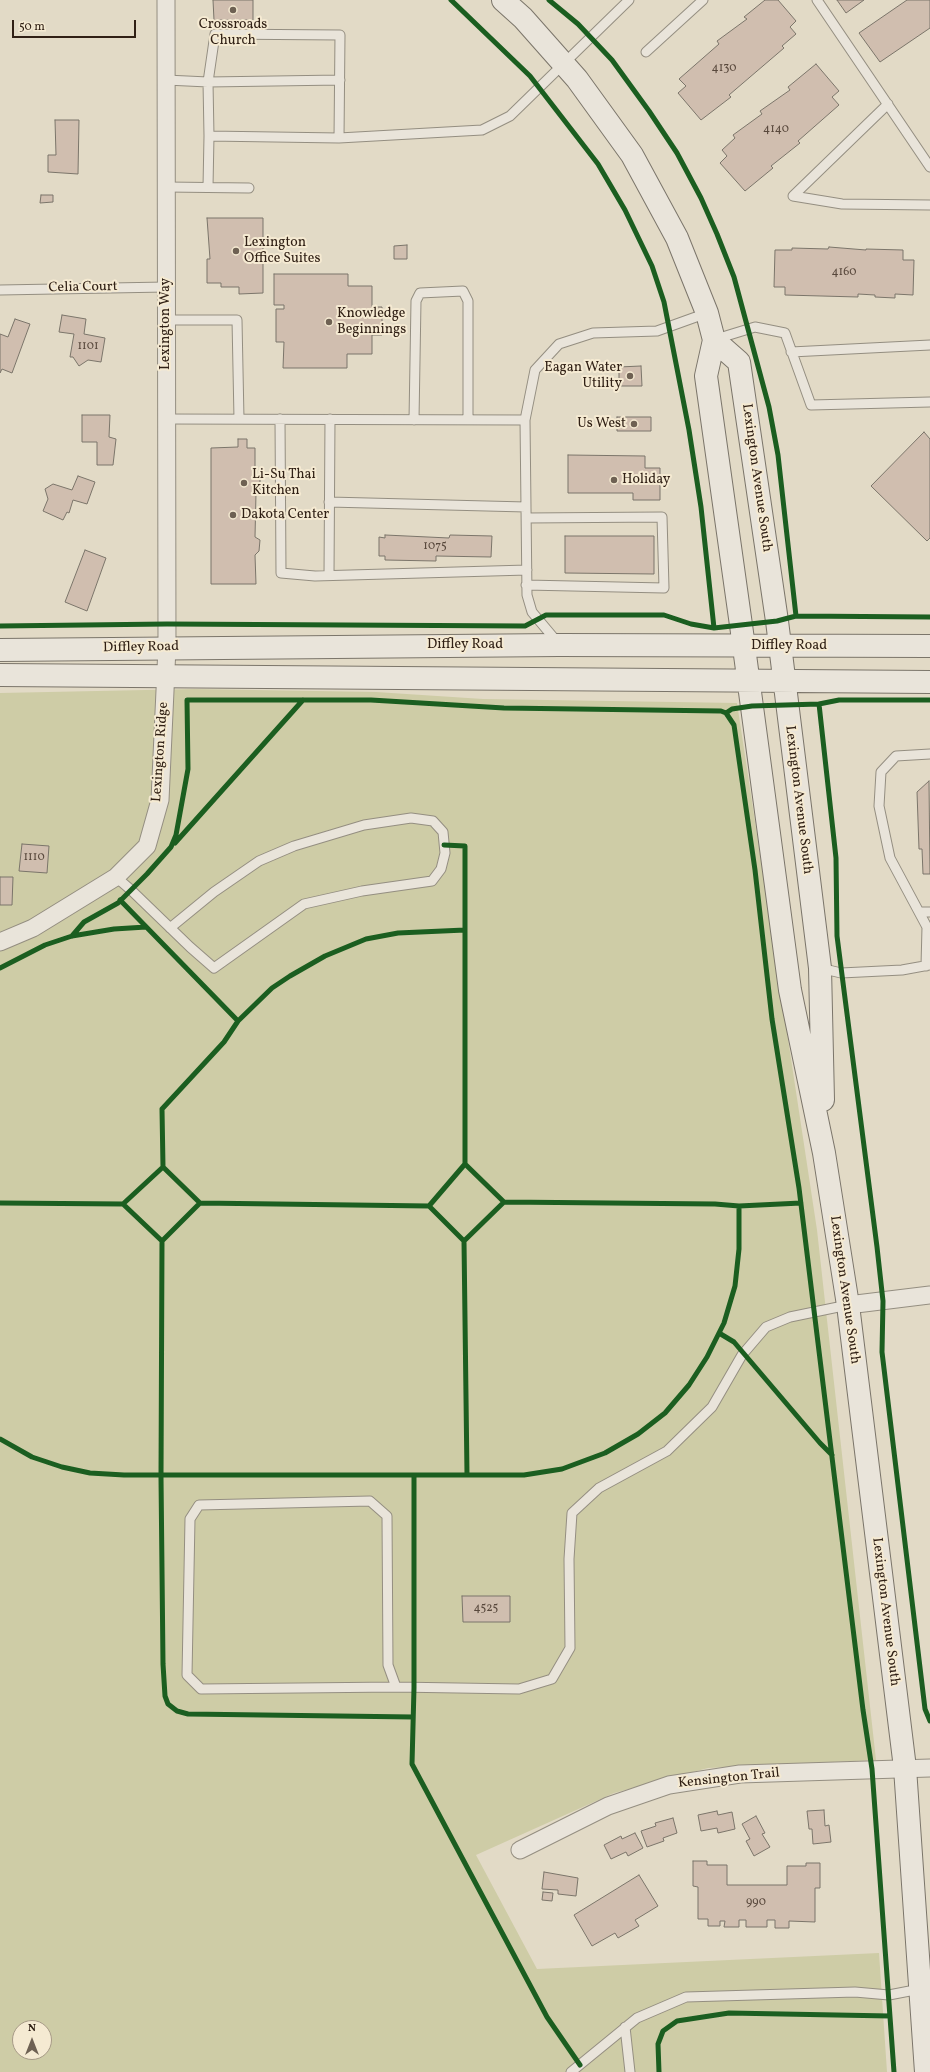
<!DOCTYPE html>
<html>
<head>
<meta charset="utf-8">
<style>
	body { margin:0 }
	#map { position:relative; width:930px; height:2072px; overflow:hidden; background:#e2dac6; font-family:Vollkorn,serif }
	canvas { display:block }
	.north { position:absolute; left:12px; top:2020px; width:40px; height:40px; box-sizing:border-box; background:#f5ead2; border:1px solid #a69986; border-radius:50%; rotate:0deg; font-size:11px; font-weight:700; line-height:16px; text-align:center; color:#302015 }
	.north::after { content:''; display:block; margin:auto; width:14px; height:18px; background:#6e6153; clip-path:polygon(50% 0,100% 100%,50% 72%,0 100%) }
	.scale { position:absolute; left:12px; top:20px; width:124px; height:18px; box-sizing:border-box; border:2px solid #302015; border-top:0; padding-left:5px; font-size:12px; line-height:14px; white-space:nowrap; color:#302015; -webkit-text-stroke:3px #f5ead2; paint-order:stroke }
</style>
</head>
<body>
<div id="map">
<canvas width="930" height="2072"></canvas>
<div class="north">N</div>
<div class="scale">50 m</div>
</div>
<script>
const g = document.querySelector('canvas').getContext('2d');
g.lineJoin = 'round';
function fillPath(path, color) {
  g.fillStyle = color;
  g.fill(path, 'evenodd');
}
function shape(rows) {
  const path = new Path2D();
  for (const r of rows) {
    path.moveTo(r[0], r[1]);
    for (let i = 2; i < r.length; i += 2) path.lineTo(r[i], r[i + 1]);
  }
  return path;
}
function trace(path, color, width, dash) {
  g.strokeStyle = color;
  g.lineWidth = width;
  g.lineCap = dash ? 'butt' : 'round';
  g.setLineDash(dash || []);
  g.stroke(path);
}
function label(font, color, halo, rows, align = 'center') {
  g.font = font + ' Vollkorn,serif';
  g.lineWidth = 4;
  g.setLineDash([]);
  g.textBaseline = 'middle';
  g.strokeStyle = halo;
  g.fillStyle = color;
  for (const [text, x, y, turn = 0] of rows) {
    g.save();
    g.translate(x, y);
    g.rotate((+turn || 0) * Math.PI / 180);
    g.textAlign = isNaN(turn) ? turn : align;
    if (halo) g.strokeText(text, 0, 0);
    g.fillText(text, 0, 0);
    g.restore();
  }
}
const green = shape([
	[194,689,376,692,483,699,737,703,817,1230,876,1760,708,1768,614,1793,476,1855,537,1969,879,1953,887,2072,0,2072,0,693],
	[20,2028,44,2028,44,2052,20,2052]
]);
const building = shape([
	[213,0,253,0,253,20,214,20,213,0],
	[765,0,778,0,796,21,790,27,796,34,782,46,784,48,729,95,731,97,701,120,678,93,686,86,679,79,719,44,717,41,747,19,744,17,765,0],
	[837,0,864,0,846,13,837,0],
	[907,0,930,0,930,28,880,62,859,33,907,0],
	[816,64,839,91,832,97,839,105,798,141,800,143,771,166,773,168,745,191,720,163,727,156,722,150,735,138,733,135,762,114,760,111,790,90,788,87,816,64],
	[55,120,79,120,78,174,48,172,48,155,56,155,55,120],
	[41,195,53,195,53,202,40,203,41,195],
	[207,218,263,218,263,293,239,294,239,287,221,287,221,283,207,283,207,259,210,259,207,218],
	[407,245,407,259,394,259,394,246,407,245],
	[829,247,866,250,866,249,903,250,903,260,914,260,913,295,895,294,895,298,875,297,875,295,858,294,858,297,785,295,785,287,774,287,775,250,792,250,792,248,828,249,829,247],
	[274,274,348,274,348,286,372,286,372,307,382,307,382,335,372,335,372,354,347,354,347,368,283,368,284,342,276,342,276,309,284,309,284,305,274,305,274,274],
	[62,315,86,319,84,334,105,338,101,362,88,360,79,366,73,357,70,357,74,334,59,332,62,315],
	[15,319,30,324,12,373,2,369,0,373,0,334,8,337,15,319],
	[641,366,642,386,619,386,619,367,641,366],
	[82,415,110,415,109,437,116,439,113,465,97,465,97,442,82,442,82,415],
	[617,417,651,417,651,431,617,431,617,417],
	[924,432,930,439,930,538,927,541,871,486,924,432],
	[238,439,247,439,247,448,255,448,255,477,260,479,260,490,256,493,255,537,260,540,259,551,255,555,256,584,211,584,211,448,238,447,238,439],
	[568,455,645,456,645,468,660,468,660,500,633,500,633,493,568,493,568,455],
	[78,476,95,482,87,504,73,500,69,513,67,512,63,520,43,511,48,499,45,489,53,484,72,490,78,476],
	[385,535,449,538,450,535,492,536,491,557,436,556,436,561,385,560,385,556,379,556,379,537,385,538,385,535],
	[565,536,654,536,654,574,565,573,565,536],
	[85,550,106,558,87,611,65,602,85,550],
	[929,781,930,874,923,874,922,849,919,849,917,792,929,781],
	[22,844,49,846,47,873,19,871,22,844],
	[0,877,13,877,12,905,0,905,0,877],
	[462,1596,510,1596,510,1622,463,1622,462,1596],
	[824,1810,825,1826,829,1825,831,1842,813,1844,812,1829,809,1829,807,1811,824,1810],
	[717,1811,718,1815,732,1812,735,1829,718,1833,717,1828,701,1831,698,1815,717,1811],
	[756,1816,765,1833,762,1834,770,1847,754,1856,746,1841,750,1839,742,1824,756,1816],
	[673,1818,677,1833,663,1838,664,1841,647,1847,641,1831,656,1826,655,1823,673,1818],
	[635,1833,643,1848,628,1856,626,1852,611,1859,604,1845,621,1836,622,1839,635,1833],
	[693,1861,707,1861,707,1865,727,1865,727,1885,787,1885,787,1866,806,1866,806,1863,820,1863,820,1888,815,1888,815,1922,789,1921,789,1928,775,1928,775,1920,767,1920,767,1927,746,1927,746,1920,739,1920,739,1927,724,1927,725,1921,720,1921,720,1926,708,1926,708,1919,698,1919,698,1887,693,1886,693,1861],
	[544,1872,578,1878,576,1896,558,1894,558,1890,542,1889,544,1872],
	[639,1875,658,1906,635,1920,639,1926,618,1938,615,1933,592,1946,574,1915,639,1875],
	[543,1892,553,1893,552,1901,542,1900,543,1892]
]);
const lane = shape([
	[817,0,930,167],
	[215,34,340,35,339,138,209,136,208,82,215,34],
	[646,52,703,0],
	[166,80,208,82,340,80],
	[888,104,793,196,842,204,930,205],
	[339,138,482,130,510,116,629,0],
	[166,187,249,188],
	[208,187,209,136],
	[0,290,166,287],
	[166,320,237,320,239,419],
	[716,339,755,327,785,333,811,405,930,402],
	[791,352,930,345],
	[166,419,525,420],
	[280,419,281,573,315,576,527,570],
	[414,420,416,301,420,293,463,291,468,301,468,420],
	[329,502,526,507],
	[329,575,330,419],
	[526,585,664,588,662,517,527,518],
	[558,643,532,612,527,595,525,420,535,370,559,344,593,333,657,331,707,313],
	[116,877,131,890,190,947,214,968,304,904,362,891,432,881,441,869,445,853,443,832,433,821,411,818,364,825,294,846,259,861,214,892,170,928],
	[919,912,930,912],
	[926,966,927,927,890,858,879,806,881,772,896,756,930,754],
	[820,968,841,973,902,970,930,965],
	[396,1687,201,1689,187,1675,190,1519,199,1505,370,1501,387,1516,388,1665,396,1687,519,1689,552,1679,570,1648,569,1559,572,1513,599,1488,667,1451,712,1407,742,1355,766,1327,790,1317,848,1305],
	[625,2027,630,2072],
	[571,2072,637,2018,686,1997,855,1992,889,1995,920,1989]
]);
const street = shape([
	[0,942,33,928,116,877,147,846,160,800,167,647,166,0],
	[848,1305,930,1295],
	[520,1850,608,1806,669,1785,740,1774,930,1768]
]);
const secondary = shape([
	[503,0,523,18,577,79,632,155,677,238,707,313,714,340,706,376,741,625,790,990,824,1153,848,1305,905,1768,926,2072],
	[714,340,739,362,777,621,820,968,823,1100],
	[0,650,559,645,930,646],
	[0,675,930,682]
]);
const cycleway = shape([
	[451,0,530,76,598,164,625,210,652,266,664,302,689,430,701,507,714,628],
	[549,0,578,24,612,60,649,111,677,153,701,198,717,234,734,277,769,407,778,455,796,616],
	[0,626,167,624,525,626,546,615,664,615,691,624,714,628,777,621,796,616,930,617],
	[819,704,839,700,930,700],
	[726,713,732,709,752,706,819,704,836,858,837,936,877,1247,883,1301,882,1352,925,1709,930,1721],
	[175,843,303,700],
	[444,845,465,846,465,1164],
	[120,900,238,1021],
	[72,936,84,922,118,903,147,874,171,847,176,835,188,769,187,700,371,700,504,708,721,711,726,713,734,725,755,870,772,1019,799,1188,863,1710,872,1769,894,2072],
	[0,968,45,945,72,936,114,929,146,927],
	[163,1167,123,1204,162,1241,200,1203,163,1167,162,1109,224,1042,238,1021,272,988,290,976,325,956,366,939,398,933,465,930],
	[504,1202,715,1204,739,1206,801,1203],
	[0,1203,123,1204],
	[200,1203,429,1206,464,1241,504,1202,465,1164,429,1206],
	[162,1241,161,1477,163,1664,165,1696,168,1704,177,1711,188,1714,413,1717],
	[464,1241,467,1475],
	[719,1333,734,1342,820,1443,832,1455],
	[0,1439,32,1457,62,1467,90,1473,124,1475,524,1475,562,1469,605,1453,638,1434,665,1413,689,1385,707,1357,724,1323,735,1286,739,1249,739,1206],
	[414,1476,414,1688,412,1764,547,2017,580,2065],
	[659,2072,658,2044,663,2031,677,2021,729,2013,890,2016]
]);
const markers = [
	[233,10,4,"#6e6153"],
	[236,251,4,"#6e6153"],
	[329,322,4,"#6e6153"],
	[630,376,4,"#6e6153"],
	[634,424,4,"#6e6153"],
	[614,480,4,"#6e6153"],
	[244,483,4,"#6e6153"],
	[233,515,4,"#6e6153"]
];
const numberNames = [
	["4130",724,69],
	["4140",776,130],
	["4160",844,273],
	["1101",88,347],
	["1075",435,547],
	["1110",34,858],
	["4525",486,1609],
	["990",756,1903]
];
const poiNames = [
	["Crossroads",233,25,"center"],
	["Church",233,41,"center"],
	["Lexington",244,243],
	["Office Suites",244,259],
	["Knowledge",337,314],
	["Beginnings",337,330],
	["Eagan Water",622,368,"right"],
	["Utility",622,384,"right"],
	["Us West",626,424,"right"],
	["Li-Su Thai",252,475],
	["Kitchen",252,491],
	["Holiday",622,480],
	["Dakota Center",241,515]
];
const streetNames = [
	["Celia Court",83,288,-1],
	["Lexington Way",166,324,-90],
	["Lexington Avenue South",756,478,82],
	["Diffley Road",465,645],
	["Diffley Road",789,646],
	["Diffley Road",141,648,-1],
	["Lexington Ridge",161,752,-86],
	["Lexington Avenue South",798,800,83],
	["Lexington Avenue South",844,1290,82],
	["Lexington Avenue South",885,1612,83],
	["Kensington Trail",729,1779,-6]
];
fillPath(green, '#cecca6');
fillPath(building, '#d0beaf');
trace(building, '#7b756a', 1);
trace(lane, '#948e81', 11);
trace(street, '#948e81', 19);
trace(secondary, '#7b756a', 24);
trace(lane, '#e9e4da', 9);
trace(street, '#e9e4da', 17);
trace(secondary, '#e9e4da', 22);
trace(cycleway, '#1b5e20', 5);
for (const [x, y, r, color] of markers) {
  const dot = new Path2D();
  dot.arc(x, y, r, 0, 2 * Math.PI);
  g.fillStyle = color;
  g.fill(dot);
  trace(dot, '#f5ead2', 1.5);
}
label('12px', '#58483c', null, numberNames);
label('14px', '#302015', '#f5ead2', poiNames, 'left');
label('14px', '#302015', '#f5ead2', streetNames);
</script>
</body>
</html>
